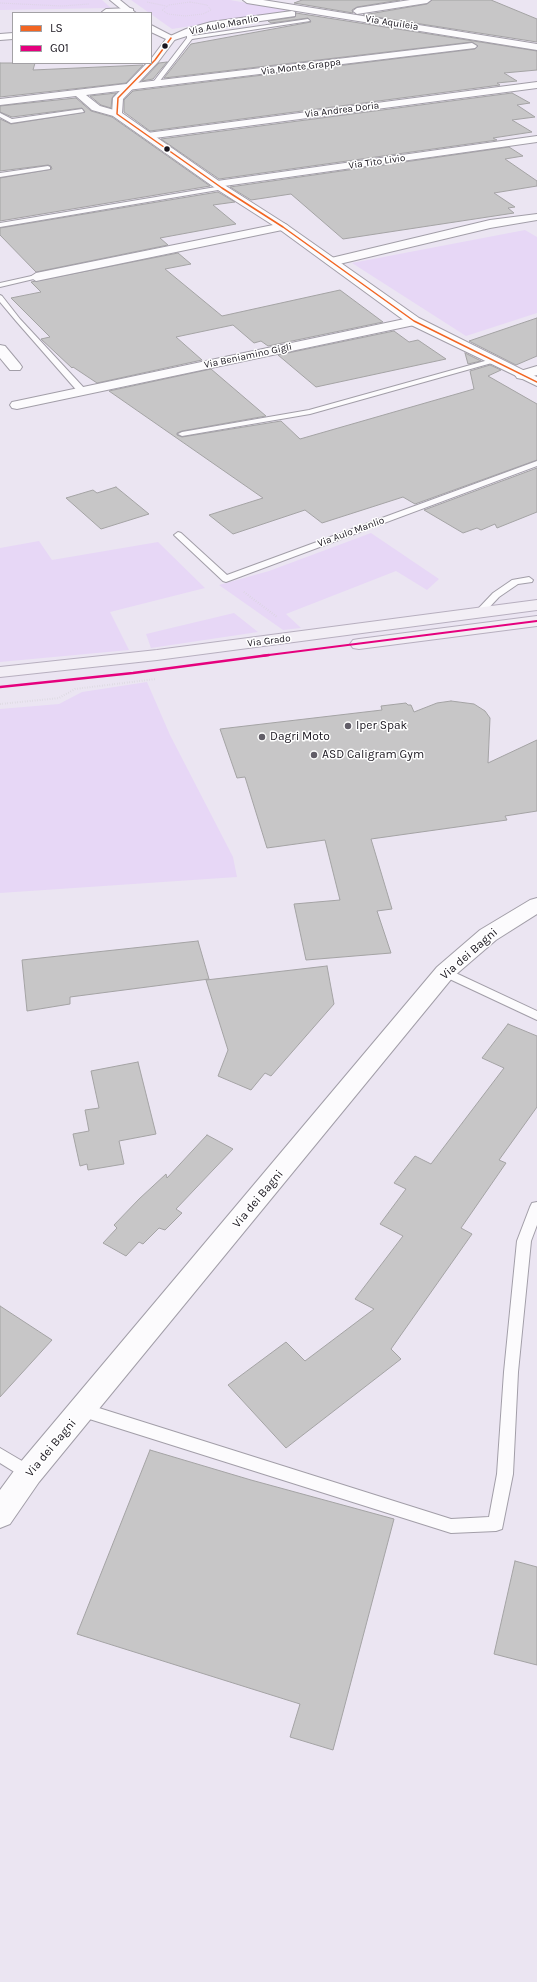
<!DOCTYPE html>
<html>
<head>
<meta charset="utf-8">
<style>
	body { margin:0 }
	#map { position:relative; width:537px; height:1982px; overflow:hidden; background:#ebe5f2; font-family:Karla,sans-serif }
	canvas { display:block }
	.legend { position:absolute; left:12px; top:12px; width:140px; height:52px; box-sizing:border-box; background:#fff; border:1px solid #a3a1a5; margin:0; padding:5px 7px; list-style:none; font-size:12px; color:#19151e }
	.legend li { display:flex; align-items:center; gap:8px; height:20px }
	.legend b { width:20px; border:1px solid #a3a1a5 }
</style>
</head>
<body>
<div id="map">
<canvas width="537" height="1982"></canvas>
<ul class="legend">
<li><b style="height:5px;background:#f26522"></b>LS</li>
<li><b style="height:5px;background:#e5007d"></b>G01</li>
</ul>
</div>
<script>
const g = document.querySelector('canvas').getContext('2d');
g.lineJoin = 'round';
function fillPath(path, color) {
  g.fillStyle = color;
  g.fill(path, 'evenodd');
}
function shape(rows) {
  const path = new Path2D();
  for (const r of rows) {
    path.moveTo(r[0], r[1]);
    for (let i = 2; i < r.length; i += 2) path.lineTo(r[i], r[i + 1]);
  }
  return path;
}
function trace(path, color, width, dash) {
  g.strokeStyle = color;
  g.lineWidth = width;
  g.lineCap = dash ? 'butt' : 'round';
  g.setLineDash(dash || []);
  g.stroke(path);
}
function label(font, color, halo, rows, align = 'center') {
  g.font = font + ' Karla,sans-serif';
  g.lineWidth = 3;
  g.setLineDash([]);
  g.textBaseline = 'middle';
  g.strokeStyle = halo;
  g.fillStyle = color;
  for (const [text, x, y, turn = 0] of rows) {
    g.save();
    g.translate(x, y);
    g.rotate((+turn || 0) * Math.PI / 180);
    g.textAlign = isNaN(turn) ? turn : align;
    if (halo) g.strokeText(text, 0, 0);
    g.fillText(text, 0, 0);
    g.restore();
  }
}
const green = shape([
	[0,0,102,0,111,8,0,10],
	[131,0,230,0,286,10,281,12,172,29],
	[525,230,537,237,537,313,466,336,352,263],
	[371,533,439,579,427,590,396,571,286,614,301,628,283,630,219,585,269,571],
	[39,541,52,560,158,542,205,588,110,612,129,650,0,662,0,548],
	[234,613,258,632,151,648,146,634],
	[147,682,170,735,233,857,237,877,0,893,0,709,59,704,82,692]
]);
const building = shape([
	[302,0,400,0,357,7,352,10,353,13,294,3,302,0],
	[432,0,491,0,537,19,537,42,363,15,427,4,432,0],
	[296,13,537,51,537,70,504,73,517,81,497,83,500,85,150,131,124,112,124,100,133,91,475,49,478,46,472,42,164,78,191,44,311,22,308,18,271,23,268,21,295,17,296,13],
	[167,62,153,79,142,81,159,63,167,62],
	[0,63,35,63,33,70,143,65,126,83,0,97,0,63],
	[116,93,112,98,111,108,101,105,90,96,116,93],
	[512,93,530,103,517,105,535,117,512,120,532,132,493,138,497,140,219,179,161,139,512,93],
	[76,98,91,111,112,117,210,186,0,221,0,178,52,169,51,166,48,165,0,171,0,119,11,124,85,112,82,108,12,117,0,112,0,106,76,98],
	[509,147,523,156,505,159,537,181,537,186,494,193,515,207,508,208,514,213,343,239,291,194,251,200,230,187,509,147],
	[218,192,235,202,213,205,236,224,160,238,168,245,36,272,0,235,0,228,218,192],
	[178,253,191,264,165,269,222,316,340,290,383,322,268,346,261,341,254,343,233,325,176,337,202,360,97,383,73,367,72,368,41,339,50,337,11,298,41,292,31,282,178,253],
	[537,318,537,356,516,365,469,341,537,318],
	[394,331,409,342,418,340,446,359,316,387,278,355,394,331],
	[465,353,481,361,468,364,465,353],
	[490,365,501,370,488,376,537,404,537,460,415,504,403,497,322,523,305,510,233,534,209,515,263,498,109,391,211,369,266,416,182,431,177,433,177,435,182,437,281,421,300,439,474,389,470,371,490,365],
	[537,468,537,512,497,528,495,524,481,530,477,528,463,533,424,510,537,468],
	[116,487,149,514,101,529,66,498,93,490,97,493,116,487],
	[451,701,474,704,485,711,490,718,488,763,537,740,537,811,505,816,507,820,371,839,392,909,377,911,391,953,306,960,294,904,340,900,325,840,267,848,245,777,237,778,220,729,382,710,381,706,406,703,408,705,411,705,414,712,437,703,451,701],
	[198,941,209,979,70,997,70,1004,27,1011,22,960,198,941],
	[327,966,334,1004,271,1076,265,1073,251,1090,218,1076,228,1050,206,980,327,966],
	[508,1024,537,1036,537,1107,499,1160,506,1163,461,1228,472,1234,391,1349,401,1359,286,1448,228,1385,286,1342,305,1361,374,1309,355,1299,403,1236,380,1224,406,1189,394,1183,415,1156,431,1164,504,1068,482,1058,508,1024],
	[138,1062,156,1134,119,1141,124,1164,88,1170,87,1164,80,1166,73,1134,89,1131,85,1110,99,1108,91,1071,138,1062],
	[207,1135,233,1149,176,1209,182,1213,165,1230,159,1228,143,1244,139,1242,126,1256,103,1243,117,1228,114,1225,139,1199,166,1174,167,1178,207,1135],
	[0,1306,52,1340,0,1397,0,1306],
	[150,1450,251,1480,394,1519,333,1750,290,1737,300,1704,77,1634,150,1450],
	[515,1561,537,1567,537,1665,494,1654,515,1561]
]);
const pathFar1 = shape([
	[147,2,166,6],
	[190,2,207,5,211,10,203,14,185,16,168,14,162,10,169,5,190,2],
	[0,3,62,6,89,4]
]);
const path = shape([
	[244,592,277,617],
	[0,704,59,698,75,689,156,679]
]);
const service = shape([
	[308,19,310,21,192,39,156,86,151,85,187,38,187,30,191,30,192,36,308,19],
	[82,109,84,112,11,123,0,117,0,113,12,119,82,109],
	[48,166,50,167,50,169,0,177,0,173,48,166],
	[222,186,224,187,224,189,0,227,0,223,222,186],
	[36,275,39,277,38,278,0,287,0,283,36,275],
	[0,295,2,296,20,319,85,389,85,393,79,393,16,321,0,302,0,295],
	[492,359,499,361,310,414,182,436,178,434,182,432,309,410,492,359],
	[537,461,537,466,226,582,223,581,174,535,178,532,181,533,227,575,537,461],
	[529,577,533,580,532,582,518,584,499,597,483,614,480,615,475,612,493,593,512,580,529,577],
	[445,968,537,1011,537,1020,441,975,439,972,441,969,445,968],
	[537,1202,537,1225,531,1241,518,1372,513,1474,502,1529,496,1531,451,1533,83,1417,78,1415,75,1410,78,1405,83,1403,451,1519,489,1517,497,1474,504,1372,517,1241,530,1207,532,1203,537,1202],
	[0,1448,34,1468,37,1473,34,1478,29,1480,24,1478,0,1463,0,1448]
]);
const minor = shape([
	[243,0,263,0,537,44,537,50,247,3,243,0],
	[410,0,431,0,427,3,357,14,353,11,357,8,410,0],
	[130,8,133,9,133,13,102,12,106,9,130,8],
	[292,11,295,12,295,16,212,28,171,41,166,38,186,29,211,22,292,11],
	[13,33,13,39,0,40,0,34,13,33],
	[472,43,477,46,475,48,86,95,100,106,121,112,122,114,117,117,92,110,76,96,0,105,0,99,472,43],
	[537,82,537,88,147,139,142,136,147,133,537,82],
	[537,136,537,142,217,187,211,184,217,181,537,136],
	[537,214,537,220,490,228,331,266,325,262,327,259,490,220,537,214],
	[283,223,287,225,289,227,287,229,36,281,30,277,36,273,283,223],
	[414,317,420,321,419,324,17,409,12,408,10,405,12,402,17,401,414,317],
	[0,345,5,346,20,364,22,367,20,370,10,370,0,358,0,345],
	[537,366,537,375,522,379,517,378,515,375,517,372,537,366]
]);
const tertiary = shape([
	[110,0,120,0,136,13,126,13,110,0],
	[151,25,176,38,158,62,123,99,122,113,226,186,287,225,419,318,537,377,537,386,409,324,279,229,218,190,113,116,112,114,113,98,147,63,151,63,151,59,166,39,151,32,151,25],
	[537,898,537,914,496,940,453,977,39,1482,10,1524,0,1528,0,1490,19,1464,437,967,480,930,530,900,537,898]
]);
const primary = shape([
	[537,600,537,610,157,660,0,677,0,667,157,650,537,600],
	[537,616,537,626,359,649,353,648,350,644,353,640,359,639,537,616]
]);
const bus1 = shape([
	[171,38,155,60,118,98,117,114,222,188,283,227,414,321,537,382]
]);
const bus2Far1 = shape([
	[261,656,537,621]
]);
const bus2 = shape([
	[0,687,133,673,269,655]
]);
const markers = [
	[165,46,3.5,"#19151e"],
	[167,149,3.5,"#19151e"],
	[348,726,4,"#625e68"],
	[262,737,4,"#625e68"],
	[314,755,4,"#625e68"]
];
const farStreetnames = [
	["Via Aquileia",392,23,9],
	["Via Aulo Manlio",224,25,-11],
	["Via Monte Grappa",301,67,-7],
	["Via Andrea Doria",342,110,-7],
	["Via Tito Livio",377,162,-8],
	["Via Beniamino Gigli",248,356,-12],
	["Via Aulo Manlio",351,532,-20],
	["Via Grado",269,641,-7]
];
const poiNames = [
	["Iper Spak",356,726],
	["Dagri Moto",270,737],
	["ASD Caligram Gym",322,755]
];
const streetNames = [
	["Via dei Bagni",469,954,-41],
	["Via dei Bagni",258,1199,-50],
	["Via dei Bagni",51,1448,-50]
];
fillPath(green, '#e7d7f6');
fillPath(building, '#c7c6c7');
trace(building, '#a4a3a4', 1);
trace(service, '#a29ea8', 2);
trace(minor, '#a29ea8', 2);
trace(tertiary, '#a29ea8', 2);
trace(primary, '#b7afbf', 2);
trace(pathFar1, '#d5d3d8', 1, [0.5, 1.5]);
trace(path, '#d5d3d8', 2, [0.5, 2]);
fillPath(service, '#fcfbfd');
fillPath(minor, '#fcfbfd');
fillPath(tertiary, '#fcfbfd');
fillPath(primary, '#f2eef5');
trace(bus1, '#f26522', 1.5);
trace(bus2Far1, '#e5007d', 2);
trace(bus2, '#e5007d', 2.5);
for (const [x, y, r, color] of markers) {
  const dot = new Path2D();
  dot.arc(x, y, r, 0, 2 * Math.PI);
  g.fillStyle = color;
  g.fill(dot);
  trace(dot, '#fff', 1.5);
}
label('10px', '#19151e', '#fff', farStreetnames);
label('12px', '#19151e', '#fff', poiNames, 'left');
label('12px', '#19151e', '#fff', streetNames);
</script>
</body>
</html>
